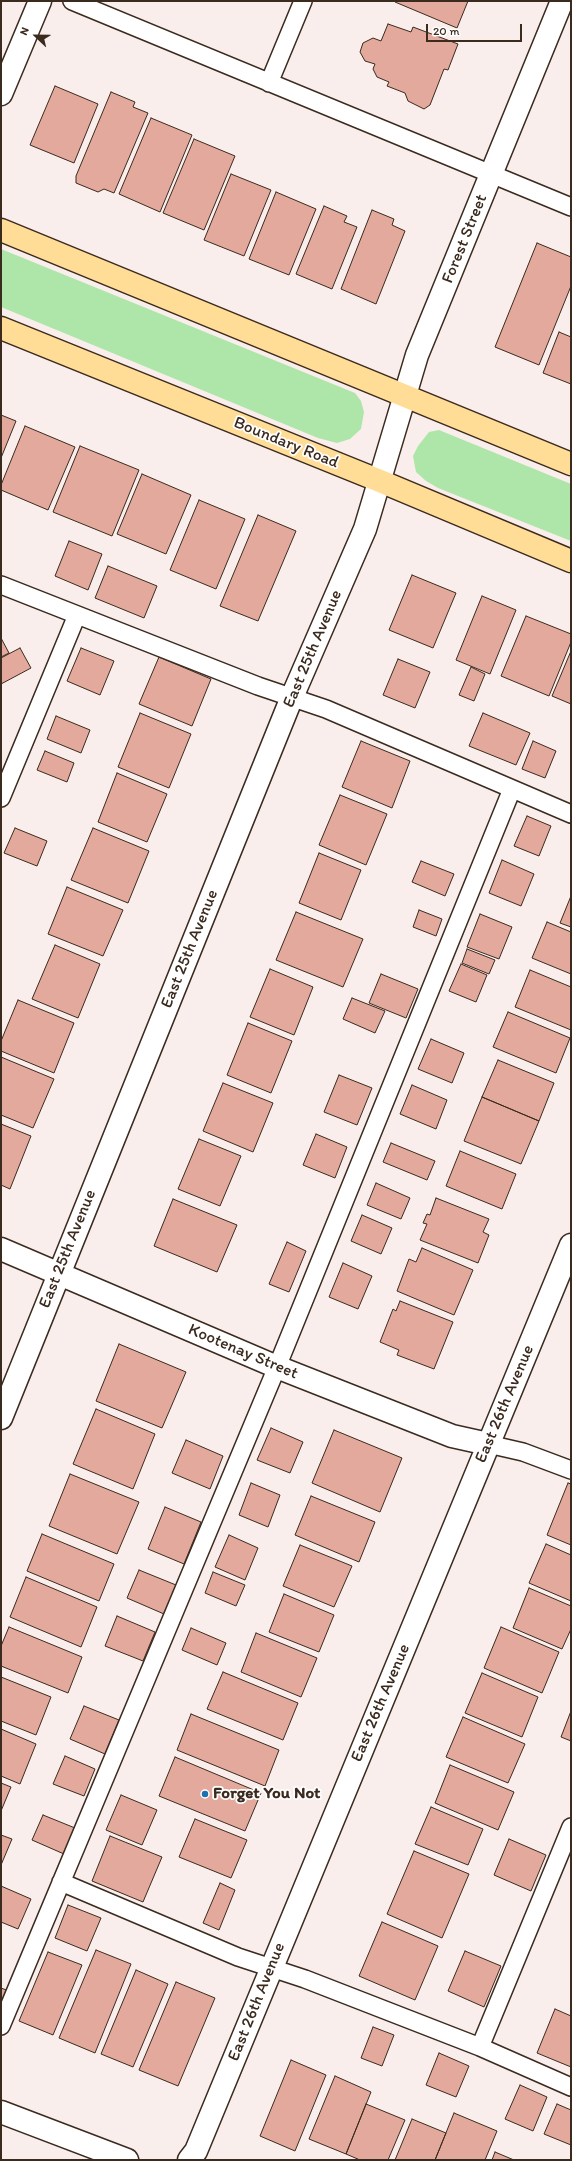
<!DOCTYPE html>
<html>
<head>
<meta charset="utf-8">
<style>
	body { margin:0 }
	#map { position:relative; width:572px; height:2161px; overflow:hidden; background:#f9eeeb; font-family:Itim,sans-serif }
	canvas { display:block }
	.frame { position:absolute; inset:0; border:2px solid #3b2a1e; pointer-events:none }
	.north { position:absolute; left:16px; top:16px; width:40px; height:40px; -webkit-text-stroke:3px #fff; paint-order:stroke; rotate:292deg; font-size:11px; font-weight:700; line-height:16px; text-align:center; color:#3b2a1e }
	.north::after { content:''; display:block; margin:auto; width:14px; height:18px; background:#3b2a1e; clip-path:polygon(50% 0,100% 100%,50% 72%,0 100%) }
	.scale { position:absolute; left:426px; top:24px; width:96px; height:18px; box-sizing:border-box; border:2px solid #3b2a1e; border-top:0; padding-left:5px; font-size:12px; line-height:14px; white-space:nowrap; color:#3b2a1e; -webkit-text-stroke:3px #fff; paint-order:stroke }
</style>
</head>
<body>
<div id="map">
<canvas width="572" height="2161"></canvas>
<div class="frame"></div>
<div class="north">N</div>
<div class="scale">20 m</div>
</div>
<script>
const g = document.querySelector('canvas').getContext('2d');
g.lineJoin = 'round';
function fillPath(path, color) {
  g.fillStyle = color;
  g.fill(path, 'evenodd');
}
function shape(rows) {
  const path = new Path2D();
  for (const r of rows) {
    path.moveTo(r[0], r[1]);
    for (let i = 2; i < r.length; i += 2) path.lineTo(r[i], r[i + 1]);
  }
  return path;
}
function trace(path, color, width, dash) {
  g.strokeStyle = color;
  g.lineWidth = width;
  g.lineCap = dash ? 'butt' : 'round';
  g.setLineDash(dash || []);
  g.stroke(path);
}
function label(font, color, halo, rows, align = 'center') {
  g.font = font + ' Itim,sans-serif';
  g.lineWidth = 3.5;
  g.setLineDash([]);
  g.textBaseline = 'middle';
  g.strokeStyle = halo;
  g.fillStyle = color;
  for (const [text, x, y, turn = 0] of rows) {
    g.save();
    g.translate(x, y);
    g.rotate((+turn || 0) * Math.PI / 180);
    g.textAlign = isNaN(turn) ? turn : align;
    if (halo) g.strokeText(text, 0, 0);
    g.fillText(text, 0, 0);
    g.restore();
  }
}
const green = shape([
	[1,249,355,393,361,401,364,412,361,429,350,439,337,443,318,438,1,307],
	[439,430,571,484,571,541,438,488,426,481,416,472,413,456,418,446,429,432]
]);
const building = shape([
	[396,1,468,1,457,28,395,2,396,1],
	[388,24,411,32,413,27,458,44,448,70,444,69,430,105,424,109,408,101,405,93,387,86,389,82,377,77,373,69,375,64,365,61,360,52,363,43,373,38,381,41,388,24],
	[55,86,98,104,74,163,30,145,55,86],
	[111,92,135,102,133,107,148,113,114,193,104,189,98,192,76,183,76,176,111,92],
	[151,118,192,135,160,212,119,194,151,118],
	[194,139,235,156,204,230,163,213,194,139],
	[231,174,271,190,244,256,204,240,231,174],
	[276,192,316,209,289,275,249,259,276,192],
	[324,206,347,216,344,222,357,227,332,289,296,274,324,206],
	[372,210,394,219,392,225,405,231,376,304,341,289,372,210],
	[537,243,571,257,571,286,539,365,495,347,537,243],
	[559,332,571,337,571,384,543,373,559,332],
	[1,415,16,421,1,458,1,415],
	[25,426,75,447,48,510,1,490,1,485,25,426],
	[80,446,139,470,112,536,53,512,80,446],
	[142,474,191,495,166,554,117,534,142,474],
	[199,500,245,519,216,589,170,570,199,500],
	[258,515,296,531,258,621,220,606,258,515],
	[69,541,102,554,88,590,55,576,69,541],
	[108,566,157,586,144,618,95,598,108,566],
	[412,575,456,593,433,648,389,630,412,575],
	[482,596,516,610,490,674,456,660,482,596],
	[526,616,571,634,571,642,549,696,501,676,526,616],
	[1,638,9,653,1,657,1,638],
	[20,648,31,668,1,684,1,658,20,648],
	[81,648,114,661,100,695,67,681,81,648],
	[571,651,571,704,552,696,571,651],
	[159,657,211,679,192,726,139,704,159,657],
	[398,659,430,672,415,708,383,695,398,659],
	[471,667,485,674,474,701,459,695,471,667],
	[140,713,191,734,169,788,118,767,140,713],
	[483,713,530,733,516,765,469,746,483,713],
	[56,716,90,730,81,753,47,739,56,716],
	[361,741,410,761,392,808,342,787,361,741],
	[533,741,556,751,545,778,522,769,533,741],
	[45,751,74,763,67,782,37,770,45,751],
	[117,773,167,794,147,842,98,822,117,773],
	[340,795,387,814,366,865,319,845,340,795],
	[527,816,551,826,539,856,514,846,527,816],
	[15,828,47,841,37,866,4,853,15,828],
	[93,828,149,851,128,903,71,880,93,828],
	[319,853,361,870,341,920,299,903,319,853],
	[502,860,534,874,521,906,489,893,502,860],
	[421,861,454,874,445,896,412,882,421,861],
	[67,887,123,910,103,956,48,934,67,887],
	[571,896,571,927,560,923,571,896],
	[419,910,442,919,436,936,413,927,419,910],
	[296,912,363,939,343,987,276,960,296,912],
	[480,914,512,927,499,959,467,947,480,914],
	[547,922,571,932,571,974,532,958,547,922],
	[55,945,100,964,78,1018,32,999,55,945],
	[467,949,495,960,489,974,462,963,467,949],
	[461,964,487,975,476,1002,449,991,461,964],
	[270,969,313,987,294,1035,250,1017,270,969],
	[530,970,571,987,571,1030,515,1007,530,970],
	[381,974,418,989,406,1018,369,1003,381,974],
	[352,998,385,1011,375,1033,343,1019,352,998],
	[18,1000,74,1023,54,1073,1,1051,1,1041,18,1000],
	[508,1012,570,1038,556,1073,493,1047,508,1012],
	[248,1023,292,1041,271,1093,227,1075,248,1023],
	[431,1039,464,1053,452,1083,418,1069,431,1039],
	[1,1057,54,1079,33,1128,1,1115,1,1057],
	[498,1060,554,1083,539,1121,482,1097,498,1060],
	[339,1075,372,1088,357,1125,324,1112,339,1075],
	[223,1083,273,1103,253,1152,203,1131,223,1083],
	[412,1085,447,1100,436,1129,400,1114,412,1085],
	[482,1097,539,1121,521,1164,464,1141,482,1097],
	[1,1124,31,1136,10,1189,1,1185,1,1124],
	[316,1134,347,1147,335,1178,303,1165,316,1134],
	[199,1139,241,1156,220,1206,178,1189,199,1139],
	[391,1143,435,1161,427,1180,383,1162,391,1143],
	[460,1151,516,1174,502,1209,446,1186,460,1151],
	[376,1183,410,1198,401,1219,367,1205,376,1183],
	[436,1198,489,1219,483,1232,489,1235,478,1263,420,1240,427,1224,423,1223,427,1214,430,1215,436,1198],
	[173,1199,237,1225,217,1272,154,1246,173,1199],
	[362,1215,392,1228,381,1254,351,1241,362,1215],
	[287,1242,306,1251,289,1292,269,1284,287,1242],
	[422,1248,473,1270,454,1315,397,1291,409,1259,416,1262,422,1248],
	[343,1263,372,1276,358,1309,329,1297,343,1263],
	[400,1301,453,1322,434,1369,397,1355,399,1350,380,1342,393,1309,396,1311,400,1301],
	[119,1344,186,1372,162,1428,96,1401,119,1344],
	[96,1409,155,1434,133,1489,73,1464,96,1409],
	[271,1428,303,1442,290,1473,257,1460,271,1428],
	[334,1430,402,1458,380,1512,312,1483,334,1430],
	[186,1440,223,1456,210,1489,172,1473,186,1440],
	[70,1474,139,1502,117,1554,49,1526,70,1474],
	[251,1483,280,1495,268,1527,239,1515,251,1483],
	[568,1483,571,1484,571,1545,547,1535,568,1483],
	[311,1496,375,1522,359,1562,295,1535,311,1496],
	[165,1507,201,1522,184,1564,148,1549,165,1507],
	[42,1534,114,1564,99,1601,27,1571,42,1534],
	[229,1535,258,1548,245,1580,215,1567,229,1535],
	[546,1544,571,1555,571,1601,529,1583,546,1544],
	[300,1545,352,1566,334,1607,283,1586,300,1545],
	[139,1570,176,1585,164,1614,127,1598,139,1570],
	[213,1572,245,1585,236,1606,205,1593,213,1572],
	[26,1577,97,1607,81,1647,10,1617,26,1577],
	[529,1588,571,1606,571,1629,562,1649,513,1628,529,1588],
	[284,1594,334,1615,319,1652,269,1632,284,1594],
	[117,1616,155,1632,143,1661,105,1646,117,1616],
	[9,1627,82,1657,68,1693,1,1666,1,1646,9,1627],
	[501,1627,559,1652,542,1693,484,1668,501,1627],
	[191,1628,226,1643,217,1665,182,1650,191,1628],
	[256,1633,317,1658,301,1697,241,1672,256,1633],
	[223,1672,298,1703,283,1740,207,1709,223,1672],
	[482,1673,538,1697,522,1737,465,1713,482,1673],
	[1,1677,51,1697,36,1735,1,1721,1,1677],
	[84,1706,119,1720,105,1754,70,1739,84,1706],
	[571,1711,571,1741,561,1737,571,1711],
	[191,1714,279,1750,265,1786,177,1750,191,1714],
	[463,1717,525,1744,508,1783,446,1757,463,1717],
	[1,1729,36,1744,20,1784,1,1776,1,1729],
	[65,1756,95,1769,84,1796,53,1784,65,1756],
	[175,1757,261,1793,245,1831,159,1796,175,1757],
	[450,1765,514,1792,498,1830,435,1803,450,1765],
	[1,1783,11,1787,1,1811,1,1783],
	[121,1795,157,1810,142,1845,106,1830,121,1795],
	[431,1807,483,1829,468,1865,415,1844,431,1807],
	[43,1815,75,1828,64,1854,32,1840,43,1815],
	[195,1819,247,1840,231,1878,179,1857,195,1819],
	[1,1835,12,1839,1,1865,1,1835],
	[110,1836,162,1857,143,1902,92,1881,110,1836],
	[509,1839,546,1855,531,1891,494,1875,509,1839],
	[414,1851,469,1874,442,1938,387,1914,414,1851],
	[220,1883,235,1890,219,1930,203,1923,220,1883],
	[1,1886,31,1899,18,1929,1,1922,1,1886],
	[68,1905,101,1918,87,1951,55,1938,68,1905],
	[382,1922,438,1946,415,2000,359,1976,382,1922],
	[96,1950,131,1964,95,2053,59,2038,96,1950],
	[465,1951,501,1966,484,2007,448,1991,465,1951],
	[48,1952,82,1965,53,2035,19,2021,48,1952],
	[136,1970,168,1984,133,2067,101,2054,136,1970],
	[176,1982,215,1998,178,2086,139,2070,176,1982],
	[1,1988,9,1991,1,2012,1,1988],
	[555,2009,571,2016,571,2067,537,2053,555,2009],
	[373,2027,394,2035,382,2066,361,2058,373,2027],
	[439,2053,469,2066,456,2097,426,2085,439,2053],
	[291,2060,326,2075,295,2151,260,2136,291,2060],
	[335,2076,371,2092,346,2154,309,2139,335,2076],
	[520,2085,547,2097,533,2131,505,2119,520,2085],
	[366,2104,405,2120,388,2160,360,2160,346,2154,366,2104],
	[557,2104,571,2110,571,2145,544,2134,557,2104],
	[454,2113,497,2131,485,2160,435,2160,454,2113],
	[412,2119,446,2133,435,2160,395,2160,412,2119],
	[495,2152,514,2160,492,2160,495,2152]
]);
const lane = shape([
	[72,1,571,207],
	[269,83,303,1],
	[1,585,258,686,326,709,571,814],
	[1,798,77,615],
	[488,1444,523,1452,571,1470],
	[61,1882,238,1957,305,1979,480,2047,571,2087],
	[1,2026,277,1367,512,789],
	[480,2047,571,1827]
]);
const street = shape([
	[1,1249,277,1367,452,1436,488,1444],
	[1,1418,292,697,365,529,417,355,562,1],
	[1,2112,127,2160],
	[189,2160,196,2151,571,1245]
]);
const secondary = shape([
	[1,94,40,1]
]);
const primary = shape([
	[1,230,571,464],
	[1,328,380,481,571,561]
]);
const markers = [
	[205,1794,4,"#1f6fb2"]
];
const streetNames = [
	["Forest Street",465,239,-68],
	["Boundary Road",286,443,22],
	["East 25th Avenue",313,649,-67],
	["East 25th Avenue",190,949,-68],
	["East 25th Avenue",68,1249,-68],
	["Kootenay Street",243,1352,23],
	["East 26th Avenue",505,1404,-67],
	["East 26th Avenue",381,1703,-67],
	["East 26th Avenue",257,2002,-68]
];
const poiNames = [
	["Forget You Not",213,1794]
];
fillPath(green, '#aee6aa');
fillPath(building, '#e2a99c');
trace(building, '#3b2a1e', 1);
trace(lane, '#3b2a1e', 20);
trace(street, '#3b2a1e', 25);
trace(secondary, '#3b2a1e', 25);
trace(primary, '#3b2a1e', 25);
trace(lane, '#fff', 17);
trace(street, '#fff', 22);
trace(secondary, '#fff', 22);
trace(primary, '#ffdd96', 22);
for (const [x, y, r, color] of markers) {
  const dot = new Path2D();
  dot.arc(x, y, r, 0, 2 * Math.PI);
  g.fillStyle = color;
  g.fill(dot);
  trace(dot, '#fff', 1.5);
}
label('17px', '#3b2a1e', '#fff', streetNames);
label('bold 17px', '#3b2a1e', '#fff', poiNames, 'left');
</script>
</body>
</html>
